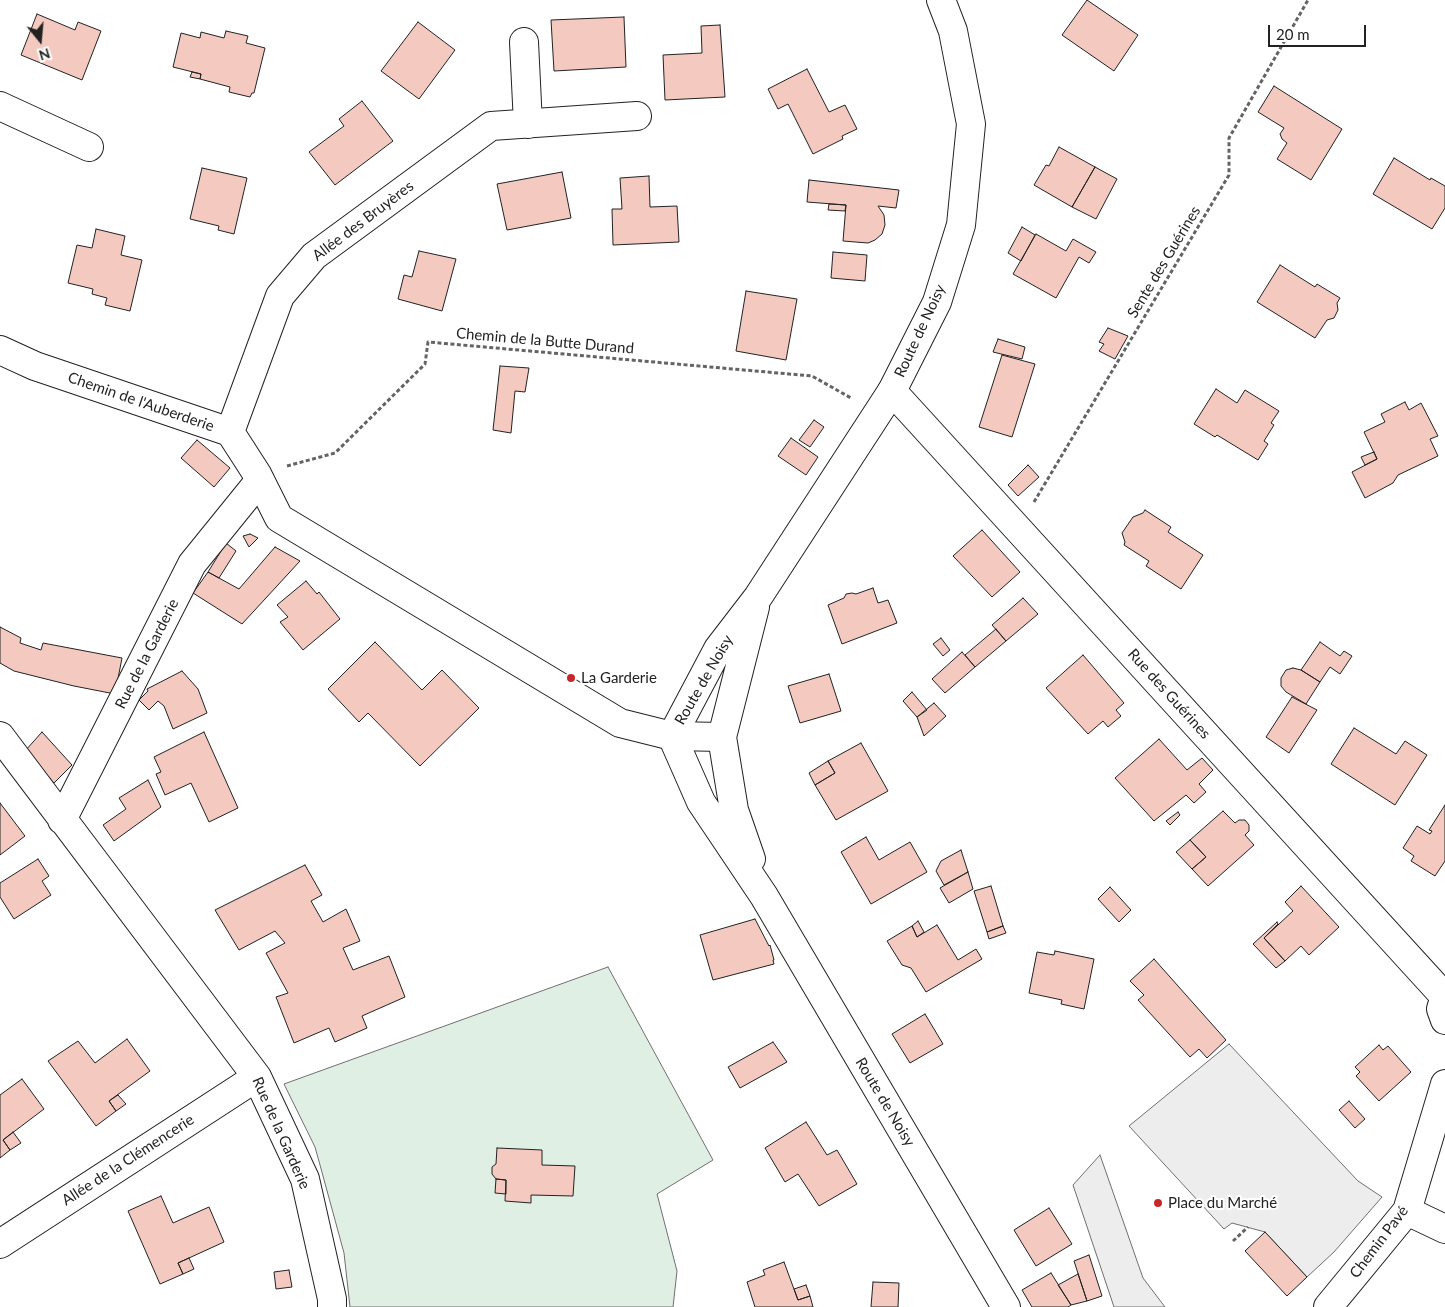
<!DOCTYPE html>
<html>
<head>
<meta charset="utf-8">
<style>
	body { margin:0 }
	#map { position:relative; width:1445px; height:1307px; overflow:hidden; background:#fff; font-family:Lato,sans-serif }
	canvas { display:block }
	.north { position:absolute; left:15px; top:15px; width:50px; height:50px; -webkit-text-stroke:4px #fff; paint-order:stroke; rotate:163deg; font-size:14px; font-weight:700; line-height:20px; text-align:center; color:#222 }
	.north::after { content:''; display:block; margin:auto; width:18px; height:22px; background:#222; clip-path:polygon(50% 0,100% 100%,50% 72%,0 100%) }
	.scale { position:absolute; left:1268px; top:25px; width:98px; height:22px; box-sizing:border-box; border:2px solid #222; border-top:0; padding-left:6px; font-size:15px; line-height:18px; white-space:nowrap; color:#222; -webkit-text-stroke:4px #fff; paint-order:stroke }
</style>
</head>
<body>
<div id="map">
<canvas width="1445" height="1307"></canvas>
<div class="north">N</div>
<div class="scale">20 m</div>
</div>
<script>
const g = document.querySelector('canvas').getContext('2d');
g.lineJoin = 'round';
function fillPath(path, color) {
  g.fillStyle = color;
  g.fill(path, 'evenodd');
}
function shape(rows) {
  const path = new Path2D();
  for (const r of rows) {
    path.moveTo(r[0], r[1]);
    for (let i = 2; i < r.length; i += 2) path.lineTo(r[i], r[i + 1]);
  }
  return path;
}
function trace(path, color, width, dash) {
  g.strokeStyle = color;
  g.lineWidth = width;
  g.lineCap = dash ? 'butt' : 'round';
  g.setLineDash(dash || []);
  g.stroke(path);
}
function label(font, color, halo, rows, align = 'center') {
  g.font = font + ' Lato,sans-serif';
  g.lineWidth = 4;
  g.setLineDash([]);
  g.textBaseline = 'middle';
  g.strokeStyle = halo;
  g.fillStyle = color;
  for (const [text, x, y, turn = 0] of rows) {
    g.save();
    g.translate(x, y);
    g.rotate((+turn || 0) * Math.PI / 180);
    g.textAlign = isNaN(turn) ? turn : align;
    if (halo) g.strokeText(text, 0, 0);
    g.fillText(text, 0, 0);
    g.restore();
  }
}
const green = shape([
	[608,967,713,1160,657,1194,677,1271,673,1307,350,1307,344,1253,320,1165,315,1147,284,1084,608,967]
]);
const parking = shape([
	[1229,1044,1358,1181,1382,1197,1334,1252,1307,1277,1265,1232,1232,1223,1224,1229,1129,1126,1229,1044],
	[1100,1155,1143,1278,1165,1307,1114,1307,1073,1185,1100,1155]
]);
const building = shape([
	[1087,0,1138,35,1114,71,1062,35,1087,0],
	[37,14,75,30,78,22,101,31,82,80,21,55,37,14],
	[624,17,626,67,554,71,551,20,624,17],
	[418,22,455,50,419,99,381,71,418,22],
	[720,25,725,97,665,100,663,55,702,53,701,26,720,25],
	[226,31,248,36,246,43,265,48,254,93,252,93,250,97,229,92,230,87,200,79,201,74,173,67,181,33,200,38,201,32,224,38,226,31],
	[807,69,829,112,845,105,857,129,842,136,843,139,813,154,788,104,778,109,768,89,807,69],
	[192,72,201,74,200,79,190,77,192,72],
	[1274,86,1342,129,1311,180,1277,159,1287,143,1282,139,1280,134,1284,128,1258,112,1274,86],
	[362,101,393,141,335,185,309,152,344,126,339,119,362,101],
	[1059,147,1095,167,1072,207,1034,185,1046,165,1049,166,1059,147],
	[1394,158,1430,180,1431,178,1445,186,1445,208,1432,229,1373,194,1394,158],
	[1095,167,1117,179,1096,219,1072,207,1095,167],
	[202,168,247,178,234,234,218,230,219,226,190,219,202,168],
	[562,172,571,218,507,230,497,184,562,172],
	[649,176,650,207,677,206,679,242,613,245,612,209,622,209,620,178,649,176],
	[809,180,899,190,896,208,878,206,884,215,885,225,882,234,875,240,868,243,843,241,846,205,807,202,809,180],
	[829,204,846,205,845,211,828,210,829,204],
	[1022,227,1035,235,1021,261,1008,253,1022,227],
	[96,229,125,236,121,255,142,260,130,311,105,305,107,298,92,294,93,289,68,283,77,245,92,248,96,229],
	[1036,234,1066,251,1073,239,1096,252,1089,263,1079,257,1056,298,1013,274,1036,234],
	[419,251,456,259,442,311,398,299,404,275,412,277,419,251],
	[833,252,867,255,865,281,831,278,833,252],
	[1280,265,1315,287,1317,284,1340,298,1337,303,1338,310,1334,318,1327,320,1315,338,1257,302,1280,265],
	[746,291,797,299,786,360,736,351,746,291],
	[1108,328,1128,336,1115,359,1099,351,1104,344,1099,342,1108,328],
	[998,339,1025,347,1022,359,993,352,998,339],
	[1002,355,1035,364,1012,437,979,427,1002,355],
	[500,366,529,368,525,392,515,391,511,433,493,430,500,366],
	[1216,389,1237,403,1245,390,1279,411,1271,423,1274,425,1264,441,1268,444,1258,460,1217,435,1215,437,1194,424,1216,389],
	[1405,402,1409,410,1421,403,1438,436,1430,439,1438,456,1398,475,1393,483,1365,498,1352,472,1377,459,1364,432,1385,422,1381,414,1405,402],
	[814,420,824,427,810,447,799,440,814,420],
	[791,438,818,457,806,475,778,456,791,438],
	[197,440,230,468,214,487,181,458,197,440],
	[1374,452,1377,459,1365,465,1361,457,1374,452],
	[1028,465,1039,477,1018,496,1008,485,1028,465],
	[1145,510,1171,527,1168,532,1203,555,1181,589,1146,566,1149,561,1124,545,1125,542,1122,533,1133,517,1143,513,1145,510],
	[982,530,1020,572,992,597,953,556,982,530],
	[250,534,258,538,249,547,243,536,250,534],
	[226,543,236,551,219,578,208,572,226,543],
	[275,547,300,561,242,624,193,593,208,572,239,589,275,547],
	[306,581,317,594,319,592,340,619,303,650,280,622,288,617,277,605,306,581],
	[873,588,878,603,888,600,897,623,842,644,828,605,844,598,846,594,852,593,856,594,873,588],
	[1023,598,1038,614,1006,641,992,625,1023,598],
	[0,627,21,638,20,643,41,650,43,643,122,658,115,694,74,686,14,671,0,663,0,627],
	[996,629,1006,641,975,667,965,655,996,629],
	[941,638,950,650,943,656,933,644,941,638],
	[375,642,422,690,442,670,479,708,420,766,368,713,359,722,328,689,375,642],
	[1320,642,1340,656,1344,651,1352,656,1340,674,1330,667,1320,682,1301,670,1320,642],
	[962,652,975,667,945,693,932,679,962,652],
	[1083,655,1124,703,1116,710,1121,716,1108,727,1103,721,1088,734,1046,688,1083,655],
	[1293,668,1301,670,1320,682,1306,704,1286,692,1281,686,1281,678,1286,670,1293,668],
	[182,671,198,689,207,713,173,729,164,706,158,701,149,710,139,700,148,691,147,689,182,671],
	[829,674,841,711,800,723,788,686,829,674],
	[912,692,927,710,917,717,903,701,912,692],
	[1292,697,1317,710,1289,753,1266,737,1292,697],
	[934,703,946,716,924,736,917,717,934,703],
	[1354,728,1396,754,1405,741,1427,755,1395,805,1331,764,1354,728],
	[42,732,72,765,54,783,25,751,42,732],
	[204,732,238,808,209,822,191,783,165,795,156,774,161,772,154,757,204,732],
	[1159,739,1187,770,1202,758,1213,770,1199,784,1206,792,1194,803,1186,795,1154,821,1115,778,1159,739],
	[861,743,888,791,836,820,815,785,835,773,828,761,861,743],
	[828,761,835,773,815,785,809,773,828,761],
	[148,780,161,807,114,841,103,825,126,809,119,798,148,780],
	[0,803,25,836,0,855,0,803],
	[1445,805,1445,861,1435,876,1411,861,1414,856,1403,848,1417,826,1430,834,1432,831,1429,830,1445,805],
	[1223,811,1235,823,1239,820,1245,820,1249,825,1249,831,1245,835,1254,845,1208,886,1192,869,1206,857,1190,840,1223,811],
	[1178,812,1180,815,1170,825,1166,821,1178,812],
	[866,837,879,860,910,842,927,872,871,904,841,852,866,837],
	[1190,840,1206,857,1192,869,1176,852,1190,840],
	[961,850,968,872,944,885,936,871,941,861,961,850],
	[38,859,49,876,42,881,51,895,14,919,0,897,0,883,38,859],
	[305,865,322,895,311,901,323,922,346,909,360,941,343,948,353,970,389,956,405,997,362,1016,367,1028,335,1042,329,1028,294,1043,276,997,288,993,266,953,285,943,275,931,239,950,215,910,305,865],
	[968,872,973,889,949,903,940,888,968,872],
	[991,886,1003,926,987,932,974,891,991,886],
	[1301,886,1339,927,1309,955,1301,946,1285,961,1264,938,1293,911,1285,902,1301,886],
	[1110,887,1131,910,1119,922,1098,899,1110,887],
	[755,919,769,946,770,945,774,960,773,960,774,964,713,980,700,935,755,919],
	[918,921,924,932,917,937,912,926,918,921],
	[1277,922,1278,924,1264,938,1285,961,1276,968,1253,944,1277,922],
	[937,925,958,960,976,949,982,959,926,992,911,968,902,965,887,941,912,926,917,937,937,925],
	[1003,926,1006,933,989,939,987,932,1003,926],
	[1055,951,1094,959,1084,1009,1061,1004,1062,1000,1029,993,1037,952,1054,955,1055,951],
	[1154,959,1226,1040,1207,1058,1199,1049,1190,1057,1138,1000,1144,995,1130,981,1154,959],
	[925,1014,943,1044,910,1063,892,1034,925,1014],
	[127,1039,150,1071,109,1101,116,1111,96,1126,48,1061,78,1041,95,1063,127,1039],
	[773,1042,787,1062,740,1088,728,1067,773,1042],
	[1379,1045,1383,1050,1388,1046,1411,1072,1379,1101,1356,1076,1360,1072,1355,1067,1379,1045],
	[22,1079,44,1109,3,1140,10,1150,0,1158,0,1095,22,1079],
	[118,1095,126,1104,116,1111,109,1101,118,1095],
	[1349,1101,1365,1119,1355,1128,1339,1110,1349,1101],
	[806,1122,827,1155,837,1150,857,1184,819,1206,798,1174,785,1182,765,1148,806,1122],
	[13,1132,21,1143,10,1150,3,1140,13,1132],
	[497,1148,542,1150,542,1165,575,1166,573,1196,531,1195,531,1203,505,1201,506,1180,496,1179,492,1174,492,1167,496,1164,497,1148],
	[496,1179,506,1180,506,1194,495,1193,496,1179],
	[161,1196,173,1223,209,1207,224,1242,178,1263,183,1274,160,1284,128,1211,161,1196],
	[1049,1208,1072,1244,1036,1266,1014,1230,1049,1208],
	[1265,1232,1307,1277,1287,1296,1245,1251,1265,1232],
	[1089,1255,1102,1296,1087,1301,1074,1261,1089,1255],
	[189,1258,194,1269,183,1274,178,1263,189,1258],
	[784,1262,798,1300,810,1296,813,1307,755,1307,747,1282,765,1275,763,1270,784,1262],
	[289,1270,292,1287,276,1289,274,1272,289,1270],
	[1051,1273,1071,1305,1068,1307,1032,1307,1022,1290,1051,1273],
	[1078,1274,1087,1301,1071,1305,1058,1285,1078,1274],
	[873,1282,899,1283,898,1307,871,1307,873,1282],
	[806,1285,810,1296,798,1300,794,1289,806,1285]
]);
const path = shape([
	[287,466,335,453,425,364,428,342,812,376,851,398],
	[1034,502,1229,175,1229,138,1308,0],
	[1233,1241,1248,1227]
]);
const street = shape([
	[524,42,528,124],
	[0,106,89,147],
	[0,350,35,366,230,432,257,474,279,518,620,723,672,736,722,737],
	[892,391,1445,997],
	[230,432,280,296,314,256,491,126,637,116],
	[0,736,257,1077,305,1179,332,1299,332,1307],
	[62,820,192,564,260,480],
	[1445,996,1441,1009,1445,1020],
	[1407,1211,1445,1229],
	[0,1244,257,1077],
	[1328,1307,1407,1211,1445,1084]
]);
const secondary = shape([
	[941,0,953,31,971,124,961,225,937,302,892,391,758,597,718,649,672,736,701,802,764,896,1006,1307],
	[751,859,734,810,722,737,755,607]
]);
const markers = [
	[571,678,5,"#c62828"],
	[1158,1203,5,"#c62828"]
];
const streetNames = [
	["Allée des Bruyères",363,221,-37],
	["Sente des Guérines",1164,262,-59],
	["Route de Noisy",920,331,-65],
	["Chemin de la Butte Durand",545,341,5],
	["Chemin de l'Auberderie",141,402,19],
	["Rue de la Garderie",147,654,-63],
	["Route de Noisy",704,680,-60],
	["Rue des Guérines",1169,694,48],
	["Route de Noisy",885,1102,59],
	["Rue de la Garderie",281,1133,66],
	["Allée de la Clémencerie",128,1160,-33],
	["Chemin Pavé",1379,1242,-53]
];
const poiNames = [
	["La Garderie",581,678],
	["Place du Marché",1168,1203]
];
fillPath(green, '#e0efe3');
trace(green, '#6f6f6f', 1);
fillPath(parking, '#ededed');
trace(parking, '#6f6f6f', 1);
fillPath(building, '#f3c9c0');
trace(building, '#222', 1);
trace(street, '#222', 30);
trace(secondary, '#222', 30);
trace(path, '#646464', 3, [4, 2.5]);
trace(street, '#fff', 28);
trace(secondary, '#fff', 28);
for (const [x, y, r, color] of markers) {
  const dot = new Path2D();
  dot.arc(x, y, r, 0, 2 * Math.PI);
  g.fillStyle = color;
  g.fill(dot);
  trace(dot, '#fff', 2);
}
label('15px', '#222', '#fff', streetNames);
label('15px', '#222', '#fff', poiNames, 'left');
</script>
</body>
</html>
